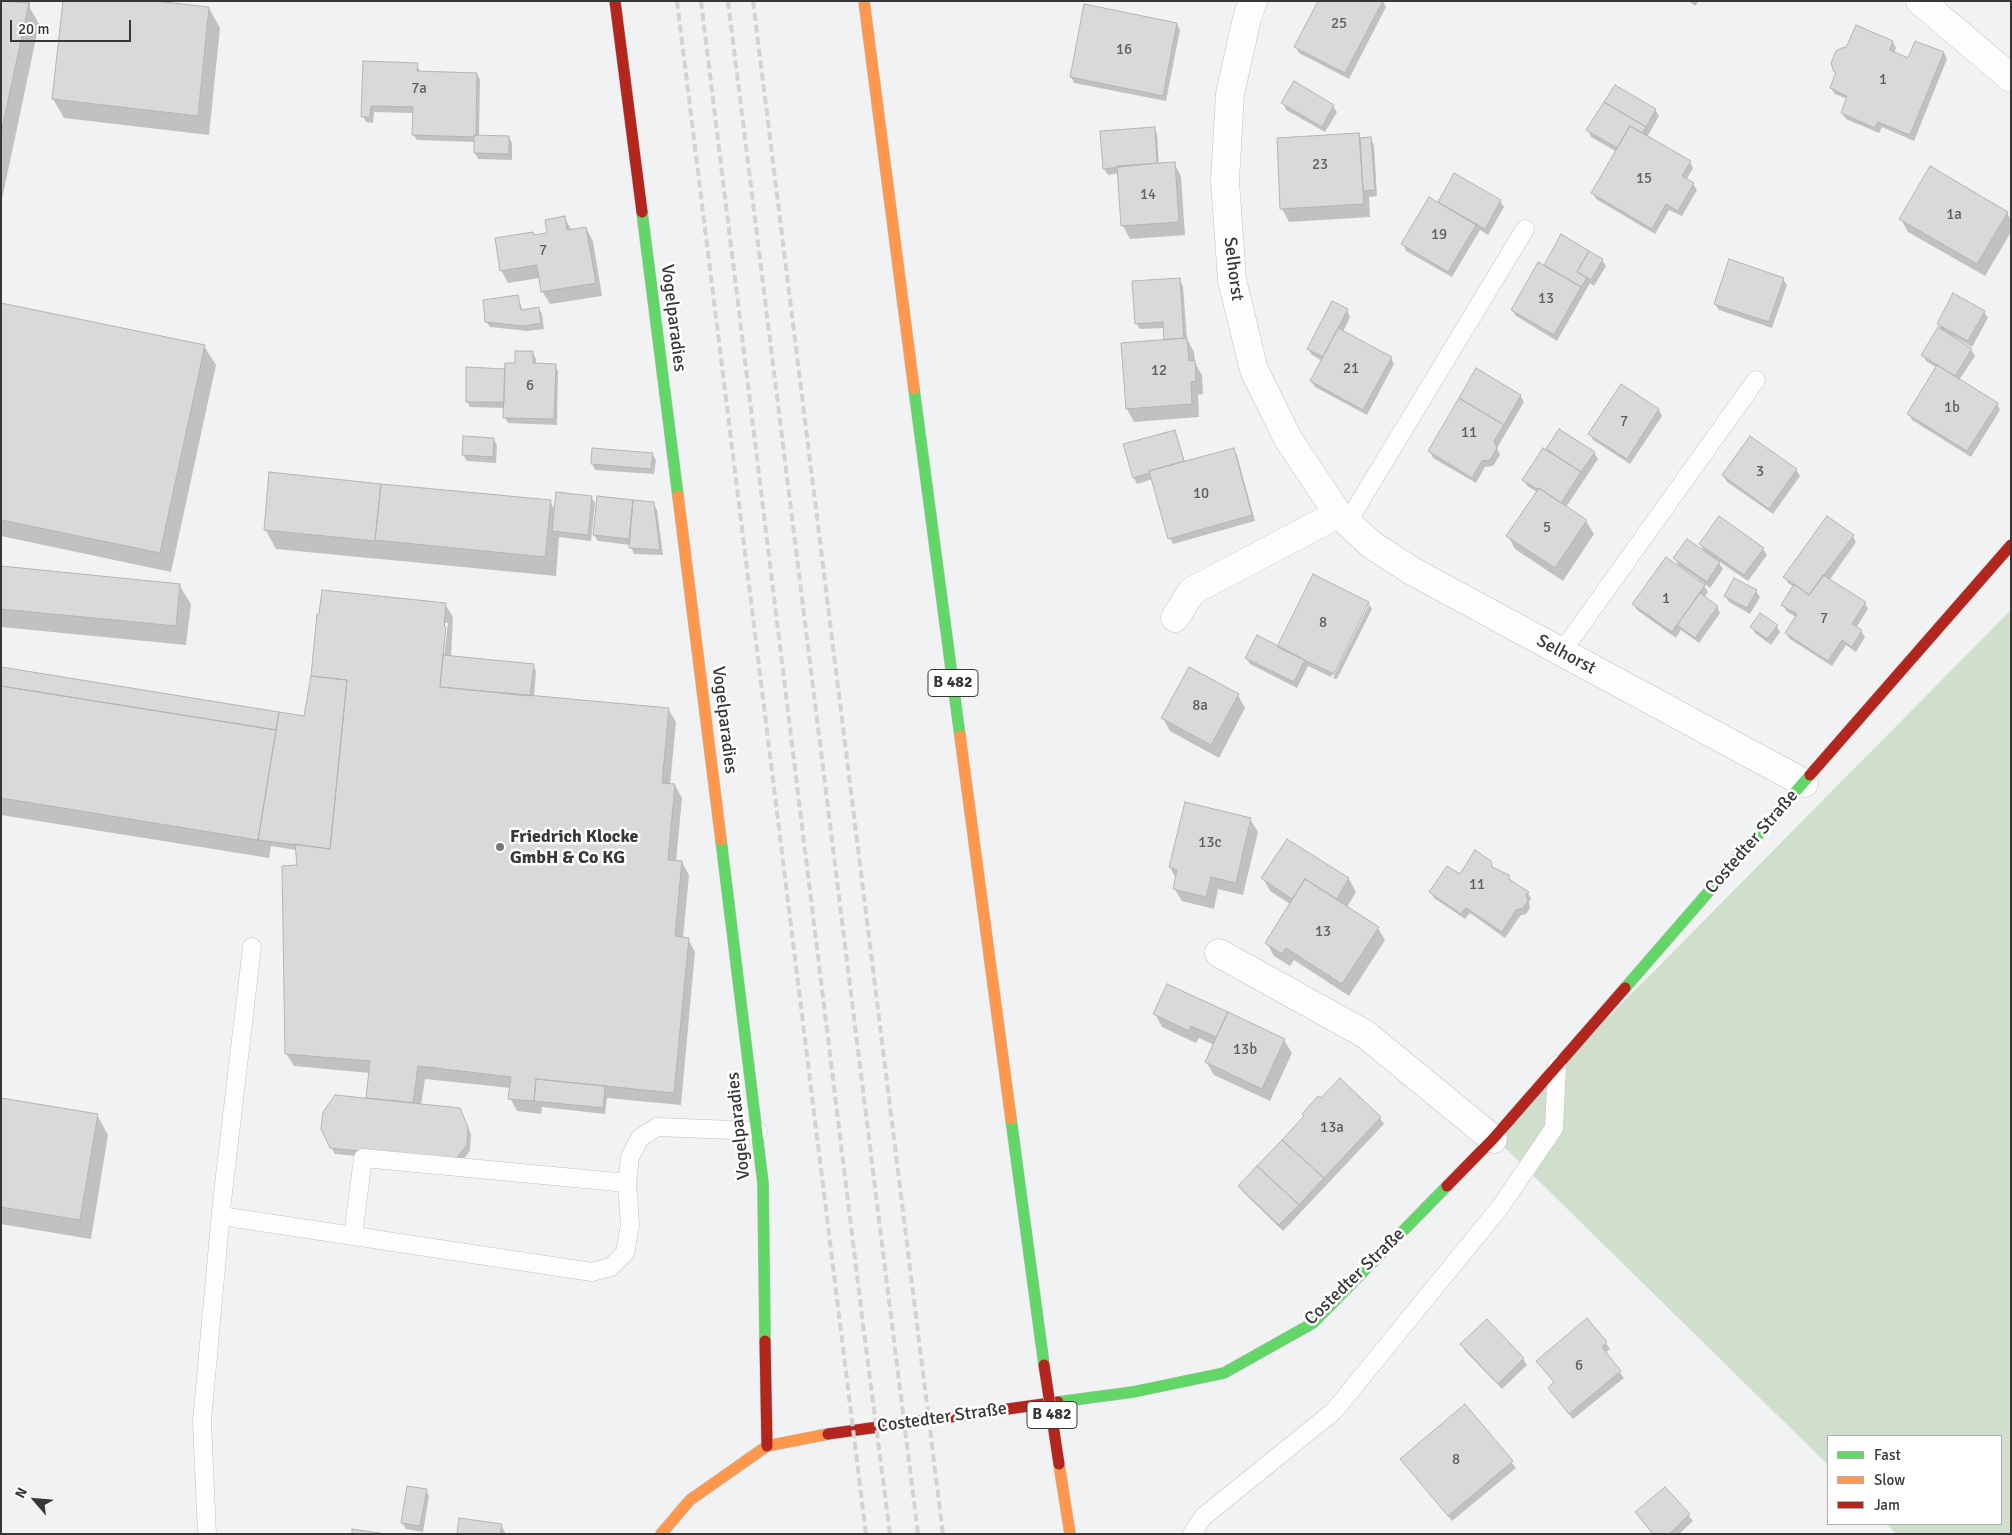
<!DOCTYPE html>
<html>
<head>
<meta charset="utf-8">
<style>
	body { margin:0 }
	#map { position:relative; width:2012px; height:1535px; overflow:hidden; background:#f1f2f3; font-family:Signika,sans-serif }
	canvas { display:block }
	.frame { position:absolute; inset:0; border:2px solid #363738; pointer-events:none }
	.legend { position:absolute; left:1827px; top:1435px; width:175px; height:90px; box-sizing:border-box; background:#fff; border:1px solid #afafaf; margin:0; padding:6px 9px; list-style:none; font-size:15px; color:#363738 }
	.legend li { display:flex; align-items:center; gap:10px; height:25px }
	.legend b { width:25px; border:1px solid #afafaf }
	.north { position:absolute; left:10px; top:1475px; width:50px; height:50px; -webkit-text-stroke:4px #fff; paint-order:stroke; rotate:297deg; font-size:14px; font-weight:700; line-height:20px; text-align:center; color:#363738 }
	.north::after { content:''; display:block; margin:auto; width:18px; height:22px; background:#363738; clip-path:polygon(50% 0,100% 100%,50% 72%,0 100%) }
	.scale { position:absolute; left:10px; top:20px; width:121px; height:22px; box-sizing:border-box; border:2px solid #363738; border-top:0; padding-left:6px; font-size:15px; line-height:18px; white-space:nowrap; color:#363738; -webkit-text-stroke:4px #fff; paint-order:stroke }
</style>
</head>
<body>
<div id="map">
<canvas width="2012" height="1535"></canvas>
<div class="frame"></div>
<ul class="legend">
<li><b style="height:6px;background:#63d668"></b>Fast</li>
<li><b style="height:6px;background:#ff974d"></b>Slow</li>
<li><b style="height:6px;background:#b3261e"></b>Jam</li>
</ul>
<div class="north">N</div>
<div class="scale">20 m</div>
</div>
<script>
const g = document.querySelector('canvas').getContext('2d');
g.lineJoin = 'round';
function fillPath(path, color) {
  g.fillStyle = color;
  g.fill(path, 'evenodd');
}
function shape(rows) {
  const path = new Path2D();
  for (const r of rows) {
    path.moveTo(r[0], r[1]);
    for (let i = 2; i < r.length; i += 2) path.lineTo(r[i], r[i + 1]);
  }
  return path;
}
function trace(path, color, width, dash) {
  g.strokeStyle = color;
  g.lineWidth = width;
  g.lineCap = dash ? 'butt' : 'round';
  g.setLineDash(dash || []);
  g.stroke(path);
}
function label(font, color, halo, rows, align = 'center') {
  g.font = font + ' Signika,sans-serif';
  g.lineWidth = 5;
  g.setLineDash([]);
  g.textBaseline = 'middle';
  g.strokeStyle = halo;
  g.fillStyle = color;
  for (const [text, x, y, turn = 0] of rows) {
    g.save();
    g.translate(x, y);
    g.rotate((+turn || 0) * Math.PI / 180);
    g.textAlign = isNaN(turn) ? turn : align;
    if (halo) g.strokeText(text, 0, 0);
    g.fillText(text, 0, 0);
    g.restore();
  }
}
const green = shape([
	[2011,610,2011,1534,1896,1534,1887,1524,2001,1524,2001,1436,1828,1436,1828,1465,1492,1135]
]);
const shadow = shape([
	[1,1,30,1,30,8,39,24,1,204],
	[1383,1,1386,7,1349,79,1299,53,1296,47],
	[1689,1,1699,1,1695,6],
	[209,8,220,28,209,135,64,118,53,99],
	[1177,24,1180,30,1166,101,1074,83,1071,77],
	[1893,42,1896,48,1894,53,1909,60,1944,53,1947,59,1914,141,1882,127,1879,133,1846,119,1842,113,1847,99,1835,94,1831,88,1837,74,1835,71],
	[364,62,417,64,420,72,477,74,480,80,479,136,509,137,512,143,512,160,478,159,475,153,475,142,417,140,413,134,414,113,374,112,373,123,366,122,363,116],
	[1283,103,1333,106,1337,112,1325,132,1286,110],
	[1655,110,1659,116,1647,137,1690,162,1693,168,1686,180,1693,184,1697,190,1682,216,1669,210,1655,234,1596,199,1593,193,1617,152,1591,137,1588,130],
	[1154,128,1157,134,1159,164,1174,163,1181,176,1185,235,1130,239,1123,226,1119,173,1108,175,1104,169],
	[1359,134,1361,139,1371,139,1374,145,1377,196,1369,197,1370,217,1289,222,1282,209],
	[1455,175,1500,201,1504,207,1488,235,1480,230,1452,277,1406,251,1403,244,1438,204],
	[2007,213,2011,220,2011,232,1985,276,1908,232,1901,219],
	[564,217,572,231,586,228,593,241,602,296,550,304,542,291,540,278,508,283,501,270,535,236,548,234],
	[1562,236,1602,260,1606,266,1594,286,1590,283,1557,341,1516,316,1512,310,1544,267],
	[1783,279,1787,285,1772,328,1719,310,1715,304],
	[1179,280,1183,286,1187,339,1194,352,1195,363,1202,375,1203,394,1198,395,1199,417,1134,422,1127,409,1166,341,1164,328,1140,329,1136,323],
	[517,297,523,311,538,308,542,314,544,329,528,331,490,327,486,321],
	[1,304,204,346,216,365,171,572,1,536],
	[1347,310,1350,317,1343,332,1391,358,1394,364,1367,415,1315,387,1311,381,1322,361,1312,355,1308,349],
	[1984,312,1988,318,1972,347,1953,336,1952,338,1971,350,1975,356,1959,380,1997,403,2000,410,1971,457,1912,420,1909,414,1937,368,1926,361,1923,355,1943,332,1938,324],
	[533,353,536,359,536,365,555,365,558,371,557,425,508,423,505,417,505,408,470,407,467,401,506,370],
	[1621,386,1659,410,1662,416,1630,464,1593,440,1590,434],
	[1520,395,1524,402,1497,448,1500,455,1493,466,1485,467,1476,483,1433,458,1430,451],
	[1559,430,1594,452,1598,459,1566,507,1586,521,1594,534,1563,581,1515,549,1508,536,1537,492,1527,486,1524,480],
	[1175,431,1185,462,1234,449,1237,455,1255,521,1173,544,1170,538,1153,479,1137,484,1134,478],
	[1750,438,1796,470,1800,476,1773,514,1727,482,1723,475],
	[494,439,497,446,496,463,467,461,463,455],
	[593,449,652,454,656,460,654,474,595,470,592,464],
	[591,497,595,503,591,541,559,537,556,576,276,549,265,529,550,501,555,511],
	[598,498,653,503,657,510,663,555,634,554,630,545,598,541,594,535],
	[1853,536,1856,542,1829,581,1865,603,1868,609,1856,628,1861,631,1865,637,1856,652,1846,645,1832,666,1790,639,1786,633,1796,617,1786,611,1783,605,1794,587,1788,583,1785,577],
	[1700,544,1763,549,1767,555,1748,581,1717,560,1723,569,1710,588,1701,581,1708,592,1704,598,1717,607,1720,613,1699,643,1681,630,1676,638,1637,610,1634,604,1698,582,1700,580,1678,565,1675,558,1706,554],
	[1,567,179,585,191,604,186,645,1,627],
	[1756,591,1760,597,1750,614,1729,602,1725,596],
	[1368,603,1372,609,1337,679,1333,678,1369,605,1366,605,1331,677,1308,666,1297,688,1250,664,1246,658,1278,647],
	[445,604,453,617,451,657,533,665,536,671,534,697,668,709,676,722,670,785,675,785,682,798,676,862,682,862,689,875,683,938,688,939,695,952,681,1105,607,1098,605,1114,542,1107,541,1114,517,1111,510,1098,511,1088,425,1079,421,1105,463,1116,471,1134,470,1151,458,1166,335,1154,331,1147,369,1100,370,1073,294,1066,286,1053,298,866,296,850,271,846,269,858,1,815,1,668,305,718],
	[445,623,448,623,444,657,442,657],
	[1777,626,1780,632,1771,645,1755,633,1752,627],
	[1238,695,1245,708,1219,758,1170,731,1163,718],
	[1250,819,1258,832,1243,895,1218,889,1214,909,1182,901,1174,888,1176,879,1170,867],
	[1288,841,1349,879,1356,892,1347,907,1378,928,1385,940,1349,996,1294,960,1290,966,1274,956,1267,943,1290,904,1270,891,1263,878],
	[1490,862,1494,869,1508,876,1511,881,1528,893,1531,899,1529,901,1530,908,1526,914,1520,916,1505,938,1470,913,1465,919,1434,898,1431,892],
	[1168,986,1284,1040,1292,1053,1270,1101,1214,1075,1206,1062,1214,1045,1199,1038,1196,1043,1162,1027,1155,1014],
	[1340,1080,1380,1118,1384,1124,1283,1231,1243,1192,1240,1186],
	[1,1100,97,1115,108,1135,91,1239,1,1224],
	[1487,1321,1523,1359,1527,1365,1502,1389,1465,1351,1462,1345],
	[1606,1343,1610,1349,1605,1353,1624,1378,1573,1419,1553,1394,1549,1388,1555,1384,1537,1361],
	[1465,1406,1516,1468,1452,1521,1401,1459],
	[1665,1488,1693,1521,1679,1534,1653,1534,1637,1513],
	[426,1490,429,1496,423,1532,406,1529,402,1523],
	[501,1525,506,1534,458,1534]
]);
const building = shape([
	[1,1,29,3,1,133,1,1],
	[63,1,154,1,209,7,198,116,52,99,63,1],
	[1318,1,1383,1,1345,73,1294,47,1318,1],
	[1084,4,1177,23,1163,96,1070,77,1084,4],
	[1856,25,1893,41,1890,50,1908,58,1915,41,1944,52,1910,135,1878,122,1875,128,1841,113,1847,96,1830,88,1836,72,1834,72,1831,63,1836,51,1844,47,1846,48,1856,25],
	[363,61,418,63,417,71,477,73,476,135,474,137,412,135,413,107,371,106,370,117,361,117,363,61],
	[1294,81,1334,105,1322,127,1281,103,1294,81],
	[1615,85,1656,109,1646,127,1604,102,1615,85],
	[1604,102,1646,127,1642,133,1630,126,1617,148,1586,130,1604,102],
	[1630,126,1691,161,1682,176,1694,183,1678,211,1666,204,1652,229,1591,193,1630,126],
	[1155,127,1157,163,1103,169,1100,131,1155,127],
	[1359,133,1364,204,1280,209,1277,138,1359,133],
	[474,135,509,136,509,154,474,153,474,135],
	[1371,137,1375,190,1363,191,1360,138,1371,137],
	[1175,162,1179,222,1121,226,1117,166,1175,162],
	[1930,166,2008,212,1977,264,1899,219,1930,166],
	[1454,173,1501,200,1485,229,1438,202,1454,173],
	[1429,197,1476,225,1448,272,1401,244,1429,197],
	[565,216,567,230,586,227,596,283,541,292,537,265,500,271,495,238,533,232,534,235,547,233,545,220,565,216],
	[1561,234,1589,251,1577,272,1587,278,1581,287,1544,265,1561,234],
	[1589,251,1603,259,1591,280,1577,272,1589,251],
	[1729,259,1784,278,1769,322,1714,304,1729,259],
	[1538,262,1581,287,1554,335,1511,310,1538,262],
	[1180,278,1184,338,1164,340,1163,322,1135,324,1132,281,1180,278],
	[1953,293,1985,311,1968,341,1937,324,1953,293],
	[518,295,521,310,539,307,541,323,524,326,485,322,483,300,518,295],
	[1332,301,1348,309,1323,357,1307,349,1332,301],
	[1,303,205,345,160,553,1,520,1,303],
	[1938,327,1972,349,1955,376,1921,355,1938,327],
	[1338,328,1392,357,1363,410,1310,381,1338,328],
	[1184,338,1187,338,1189,361,1195,360,1196,381,1191,382,1192,404,1126,409,1121,343,1184,338],
	[515,351,533,351,533,363,556,364,554,419,503,418,505,363,515,363,515,351],
	[1937,365,1998,403,1967,451,1907,414,1937,365],
	[466,367,505,369,504,402,466,402,466,367],
	[1476,368,1521,395,1504,425,1459,398,1476,368],
	[1621,384,1659,409,1627,459,1588,434,1621,384],
	[1459,398,1504,425,1494,441,1497,448,1490,460,1482,461,1472,478,1428,451,1459,398],
	[1559,429,1595,452,1581,472,1546,449,1559,429],
	[1175,430,1184,461,1149,471,1150,473,1133,478,1123,444,1175,430],
	[463,436,494,438,493,457,462,455,463,436],
	[1750,436,1797,469,1769,509,1722,475,1750,436],
	[592,448,653,453,651,469,591,464,592,448],
	[1234,448,1252,515,1168,539,1149,471,1234,448],
	[1543,448,1581,472,1561,503,1539,488,1537,489,1522,480,1543,448],
	[269,472,381,484,375,541,264,530,269,472],
	[381,484,551,500,545,557,375,540,381,484],
	[1539,488,1587,520,1555,568,1506,536,1539,488],
	[556,492,592,496,588,535,552,531,556,492],
	[597,496,633,500,629,539,593,535,597,496],
	[633,500,654,502,660,550,629,548,633,500],
	[1719,516,1764,548,1744,575,1699,544,1719,516],
	[1827,516,1854,535,1809,595,1783,577,1827,516],
	[1687,539,1720,562,1707,582,1673,558,1687,539],
	[1666,557,1705,585,1672,632,1632,604,1666,557],
	[1,566,180,584,176,626,1,609,1,566],
	[1313,574,1369,602,1334,674,1277,647,1313,574],
	[1823,575,1866,602,1852,624,1862,630,1852,647,1842,640,1828,661,1785,633,1797,614,1781,605,1794,584,1809,595,1823,575],
	[1734,578,1757,590,1747,608,1724,596,1734,578],
	[322,590,446,603,444,626,446,627,440,687,669,708,662,783,675,784,668,860,682,861,675,936,689,938,674,1093,536,1079,534,1101,508,1099,511,1077,418,1066,413,1103,399,1101,366,1098,370,1061,285,1054,282,866,297,865,295,844,330,849,347,680,311,676,317,614,319,614,322,590],
	[1700,593,1718,606,1695,638,1677,625,1700,593],
	[1760,613,1778,625,1767,639,1750,627,1760,613],
	[1257,635,1305,660,1294,682,1245,658,1257,635],
	[443,655,534,664,530,696,440,687,443,655],
	[1,667,279,712,276,730,1,686,1,667],
	[1189,667,1239,694,1211,745,1161,718,1189,667],
	[311,676,347,680,330,849,258,840,279,712,304,716,311,676],
	[1,686,276,730,258,840,1,798,1,686],
	[1185,802,1251,818,1236,883,1211,877,1206,897,1173,889,1177,870,1169,867,1185,802],
	[1287,839,1349,878,1337,899,1305,879,1292,899,1261,878,1287,839],
	[1475,850,1491,861,1492,867,1509,875,1509,879,1529,892,1526,894,1528,901,1523,908,1516,910,1502,932,1466,908,1461,914,1429,892,1447,866,1460,874,1475,850],
	[1305,879,1379,927,1342,984,1286,948,1282,954,1265,943,1305,879],
	[1167,984,1228,1012,1216,1037,1191,1026,1189,1031,1153,1014,1167,984],
	[1228,1012,1285,1039,1262,1089,1205,1062,1228,1012],
	[1340,1078,1381,1117,1324,1178,1282,1140,1304,1116,1302,1114,1318,1096,1321,1098,1340,1078],
	[536,1079,605,1086,603,1108,534,1101,536,1079],
	[335,1095,460,1108,468,1127,467,1145,454,1161,330,1148,321,1129,323,1112,335,1095],
	[1,1098,98,1114,80,1220,1,1207,1,1098],
	[1282,1140,1324,1178,1299,1205,1257,1166,1282,1140],
	[1257,1166,1299,1205,1279,1225,1238,1186,1257,1166],
	[1587,1318,1607,1342,1602,1347,1621,1371,1569,1414,1548,1388,1554,1382,1536,1361,1587,1318],
	[1487,1319,1524,1358,1498,1384,1460,1344,1487,1319],
	[1465,1404,1513,1461,1448,1516,1400,1459,1465,1404],
	[407,1486,427,1489,420,1526,401,1523,407,1486],
	[1665,1487,1690,1514,1669,1534,1653,1534,1635,1512,1665,1487],
	[459,1518,502,1524,500,1534,457,1534,459,1518],
	[352,1529,386,1534,352,1534,352,1529]
]);
const lane = shape([
	[1347,523,1525,229],
	[1561,653,1756,380],
	[221,1216,592,1272,611,1267,625,1253,630,1225,627,1183,630,1157,640,1138,657,1127,758,1131],
	[353,1235,363,1158,627,1183],
	[207,1534,202,1421,222,1201,252,947],
	[1192,1534,1203,1517,1334,1411,1501,1206,1554,1128,1557,1065]
]);
const street = shape([
	[1253,1,1247,18,1230,94,1225,181,1232,280,1254,370,1288,439,1338,514,1372,545,1412,571,1804,783],
	[1920,1,2011,78],
	[1175,618,1192,591,1338,514],
	[1219,953,1365,1034,1493,1139]
]);
const fast = shape([
	[642,212,678,496],
	[914,389,960,736],
	[721,840,763,1183,765,1341],
	[1625,988,1810,775],
	[1011,1119,1044,1365],
	[1058,1402,1133,1392,1224,1373,1313,1323,1447,1186]
]);
const slow = shape([
	[864,1,914,389],
	[678,496,721,840],
	[960,736,1011,1119],
	[1059,1464,1070,1534],
	[661,1534,690,1500,767,1446,828,1434]
]);
const jam = shape([
	[615,1,642,212],
	[1810,775,2011,545],
	[1447,1186,1493,1139,1625,988],
	[765,1341,767,1446],
	[828,1434,1058,1402]
]);
const rail = shape([
	[677,1,866,1534],
	[701,1,863,1324,890,1534],
	[728,1,918,1534],
	[753,1,943,1534]
]);
const jamBridge = shape([
	[1044,1365,1059,1464]
]);
const markers = [
	[500,847,5,"#777879"]
];
const numberNames = [
	["25",1339,24],
	["16",1124,50],
	["1",1883,80],
	["7a",419,89],
	["23",1320,165],
	["15",1644,179],
	["14",1148,195],
	["1a",1954,215],
	["19",1439,235],
	["7",543,251],
	["13",1546,299],
	["21",1351,369],
	["12",1159,371],
	["6",530,386],
	["1b",1952,408],
	["7",1624,422],
	["11",1469,433],
	["3",1760,472],
	["10",1201,494],
	["5",1547,528],
	["1",1666,599],
	["7",1824,619],
	["8",1323,623],
	["8a",1200,706],
	["13c",1210,843],
	["11",1477,885],
	["13",1323,932],
	["13b",1245,1050],
	["13a",1332,1128],
	["6",1579,1366],
	["8",1456,1460]
];
const shields = [
	[953,683,50],
	[1052,1415,50]
];
const shieldNames = [
	["B 482",953,683],
	["B 482",1052,1415]
];
const streetNames = [
	["Selhorst",1233,269,83],
	["Vogelparadies",673,318,83],
	["Selhorst",1566,655,28],
	["Vogelparadies",724,720,83],
	["Costedter Straße",1752,842,-49],
	["Vogelparadies",739,1126,-96],
	["Costedter Straße",1355,1277,-44],
	["Costedter Straße",942,1418,-8]
];
const poiNames = [
	["Friedrich Klocke",510,837],
	["GmbH & Co KG",510,858]
];
fillPath(green, '#d0decc');
fillPath(shadow, '#0003');
fillPath(building, '#d9d9d9');
trace(building, '#b3b4b4', 1);
trace(lane, '#c1c2c3', 19);
trace(street, '#c1c2c3', 29);
trace(fast, '#c1c2c3', 12);
trace(slow, '#c1c2c3', 12);
trace(jam, '#c1c2c3', 12);
trace(lane, '#fdfdfd', 18);
trace(street, '#fdfdfd', 28);
trace(fast, '#63d668', 11);
trace(slow, '#ff974d', 11);
trace(jam, '#b3261e', 11);
trace(rail, '#d2d3d4', 4, [8, 4]);
trace(jamBridge, '#cececf', 12, []);
trace(jamBridge, '#b3261e', 11);
for (const [x, y, r, color] of markers) {
  const dot = new Path2D();
  dot.arc(x, y, r, 0, 2 * Math.PI);
  g.fillStyle = color;
  g.fill(dot);
  trace(dot, '#fff', 2);
}
label('15px', '#606061', null, numberNames);
for (const [x, y, w] of shields) {
  const box = new Path2D();
  box.roundRect(x - w / 2, y - 13.5, w, 27, 4);
  g.fillStyle = '#fff';
  g.fill(box);
  trace(box, '#363738', 1);
}
label('bold 16px', '#363738', null, shieldNames);
label('18px', '#363738', '#fff', streetNames);
label('bold 18px', '#363738', '#fff', poiNames, 'left');
</script>
</body>
</html>
